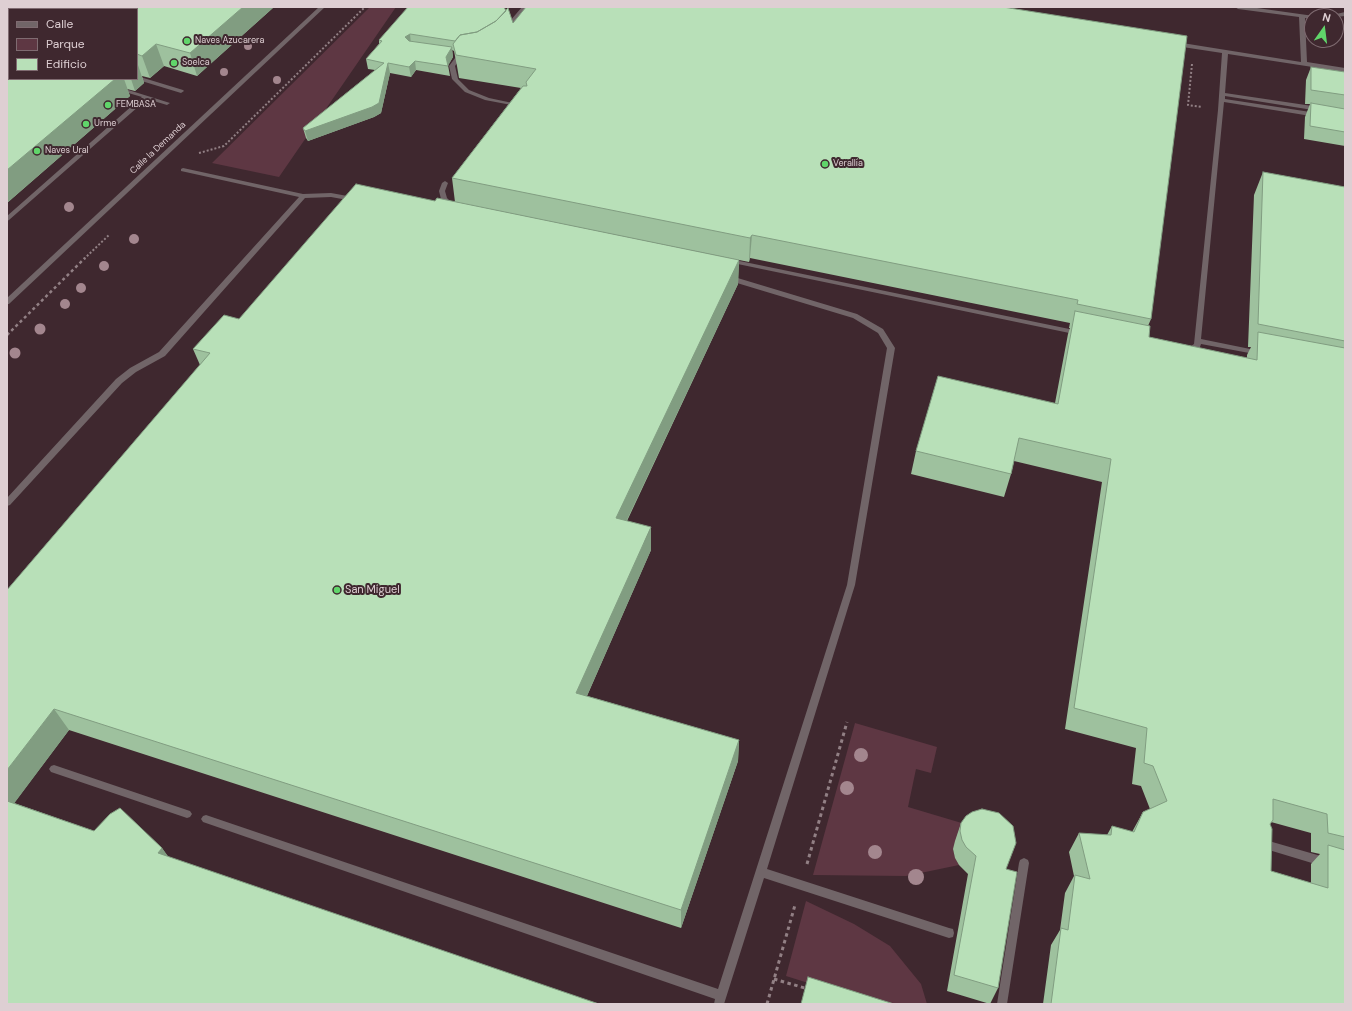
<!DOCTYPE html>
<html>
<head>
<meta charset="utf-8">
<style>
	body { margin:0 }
	#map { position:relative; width:1352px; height:1011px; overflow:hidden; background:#3f282f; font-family:"DM Sans",sans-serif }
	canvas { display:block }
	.frame { position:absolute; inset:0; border:8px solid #decfd3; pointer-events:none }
	.legend { position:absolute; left:8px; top:8px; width:130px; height:72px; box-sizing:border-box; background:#3f282f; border:1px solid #7f6b71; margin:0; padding:5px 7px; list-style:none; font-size:12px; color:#decfd3 }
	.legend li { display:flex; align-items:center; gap:8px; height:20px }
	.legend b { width:20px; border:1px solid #7f6b71 }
	.north { position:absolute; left:1304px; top:8px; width:40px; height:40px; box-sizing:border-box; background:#3f282f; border:1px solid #7f6b71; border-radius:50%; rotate:14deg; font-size:11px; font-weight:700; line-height:16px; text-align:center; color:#decfd3 }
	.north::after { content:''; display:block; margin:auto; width:14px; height:18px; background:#60d56a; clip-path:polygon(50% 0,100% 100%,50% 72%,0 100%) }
</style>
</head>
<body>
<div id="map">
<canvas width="1352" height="1011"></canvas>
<div class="frame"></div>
<ul class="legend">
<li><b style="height:5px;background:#716568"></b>Calle</li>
<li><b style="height:11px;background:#5e3743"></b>Parque</li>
<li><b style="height:11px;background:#b8e0b8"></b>Edificio</li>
</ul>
<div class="north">N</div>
</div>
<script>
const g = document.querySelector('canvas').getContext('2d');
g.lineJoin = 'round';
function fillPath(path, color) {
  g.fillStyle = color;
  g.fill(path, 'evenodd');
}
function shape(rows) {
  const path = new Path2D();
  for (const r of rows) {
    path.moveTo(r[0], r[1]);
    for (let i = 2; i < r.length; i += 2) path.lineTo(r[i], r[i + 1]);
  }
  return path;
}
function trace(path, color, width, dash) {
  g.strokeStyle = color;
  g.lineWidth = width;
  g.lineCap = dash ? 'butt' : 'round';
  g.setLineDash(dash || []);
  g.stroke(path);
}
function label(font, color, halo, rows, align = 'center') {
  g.font = font + ' "DM Sans",sans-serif';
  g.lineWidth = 4;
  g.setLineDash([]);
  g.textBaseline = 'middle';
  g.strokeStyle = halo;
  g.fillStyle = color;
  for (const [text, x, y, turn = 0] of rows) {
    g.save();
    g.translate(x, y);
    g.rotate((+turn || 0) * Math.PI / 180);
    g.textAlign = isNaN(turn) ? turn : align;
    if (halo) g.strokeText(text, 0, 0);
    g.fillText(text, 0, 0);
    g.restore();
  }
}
const green = shape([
	[370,7,396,7,279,177,212,163],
	[855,723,937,747,931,773,916,769,908,807,975,827,953,849,955,857,959,865,906,876,813,875],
	[806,901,854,924,890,946,921,984,927,1004,875,1004,786,976]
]);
const pathFar2 = shape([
	[1192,64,1188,105,1202,107],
	[199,153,224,146,365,7],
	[84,259,109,235]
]);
const pathFar1 = shape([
	[7,335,85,258]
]);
const path = shape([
	[807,864,847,722],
	[774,979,808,989],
	[767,1004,795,905]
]);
const service = shape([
	[522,7,528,7,508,30,504,30,504,28,522,7],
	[1235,7,1250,7,1314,16,1312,16,1312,19,1305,18,1307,62,1345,68,1345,72,1228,54,1225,93,1319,107,1322,109,1319,111,1225,96,1225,99,1317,113,1320,115,1317,117,1224,102,1201,339,1260,351,1264,353,1260,355,1201,344,1200,347,1192,353,1185,353,1181,351,1182,349,1187,349,1194,344,1218,110,1222,53,1176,46,1173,44,1176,42,1301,62,1299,17,1238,9,1235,7],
	[1345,12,1345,16,1336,17,1328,16,1345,12],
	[460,53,463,55,455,66,458,79,469,90,489,98,522,105,522,107,485,100,465,92,452,79,449,66,458,54,460,53],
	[137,76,183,90,184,91,181,93,135,79,137,79,137,76],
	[118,88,122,88,170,103,167,105,147,99,9,220,7,221,7,216,142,97,118,90,118,88],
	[183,168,303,194,331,193,353,197,356,199,353,201,331,197,305,198,165,356,136,372,122,383,10,505,7,506,7,498,116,379,130,368,159,352,299,197,181,171,181,169,183,168],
	[445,181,448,183,445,191,447,198,450,201,456,203,456,205,446,204,441,199,439,191,442,183,445,181],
	[730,259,1079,331,1083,333,1079,335,728,262,728,260,730,259],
	[727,276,731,276,857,314,883,329,895,348,855,585,767,869,949,928,953,929,954,933,953,937,949,938,764,878,724,1004,714,1004,715,999,203,822,201,819,203,816,206,815,718,989,847,585,887,348,878,333,853,318,727,280,727,276],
	[54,765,187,810,190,811,192,814,190,817,187,818,54,773,51,772,49,769,51,766,54,765],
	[1262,839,1345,863,1345,873,1259,847,1257,844,1259,841,1262,839],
	[1024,858,1028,860,1029,863,1007,1004,997,1004,1019,863,1020,860,1024,858]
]);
const minor = shape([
	[319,7,325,7,9,304,7,304,7,298,319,7]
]);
const trees = [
	[248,46,4],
	[224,72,4],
	[277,80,4],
	[69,207,5],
	[134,239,5],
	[104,266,5],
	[81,288,5],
	[65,304,5],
	[40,329,5.5],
	[15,353,5.5],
	[861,755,7],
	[847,788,7],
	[875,852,7],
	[916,877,8]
];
const wall = shape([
	[7,7,274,7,197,76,164,66,150,78,142,76,144,83,135,91,127,89,130,96,7,203],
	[137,9,137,79,9,79],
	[506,11,513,23,1151,319,1148,326,1149,337,1247,358,1247,355,1251,347,1248,347,1254,195,1263,172,1345,187,1345,1004,1043,1004,1051,945,1060,930,1065,893,1074,876,1069,852,1079,833,1107,835,1112,826,1132,832,1143,812,1150,809,1141,786,1132,784,1136,748,1065,729,1102,482,1014,461,1011,474,1004,497,911,474,916,451,1055,403,1068,334,1070,328,1069,328,1070,323,750,258,749,262,455,202,452,178,521,88,459,78,457,66,454,51,452,50,453,57,448,65,450,76,416,70,411,77,390,73,381,113,374,117,308,141,306,138,303,128,375,70,368,69,366,59,379,44,379,40],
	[1271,822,1311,833,1311,852,1320,854,1311,864,1311,883,1271,871,1270,824],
	[1311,67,1345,72,1345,146,1304,139,1305,117,1310,104,1305,104,1306,80],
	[435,201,739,260,738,284,627,521,651,550,587,696,739,740,738,761,681,928,69,730,14,803,94,831,162,848,168,857,7,1004,7,590,200,365,193,349,239,319],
	[961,823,1006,869,998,988,990,1004,947,991,968,874,959,865,955,858,953,849,955,841]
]);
const shadedWall = shape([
	[243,7,274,7,197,76,190,53],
	[410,34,411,44,405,37],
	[156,44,164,66,150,78,142,56],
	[452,47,453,57,448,66,446,57],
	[415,61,416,70,411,77,409,67],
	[137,62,144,83,135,91,131,79,137,79],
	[388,63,390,73,381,113,374,117,308,141,305,131],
	[115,79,124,79,130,96,7,203,7,170],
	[752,235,750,258,749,262,750,238],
	[739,260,738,284,617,541,616,518],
	[651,527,651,550,579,714,576,693],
	[54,709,69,730,7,813,7,770],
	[739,740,738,761,681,928,681,910],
	[162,848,176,867,158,853]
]);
const building = shape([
	[7,7,243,7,190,53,156,44,142,56,137,54,137,9,9,9,9,79,115,79,7,170,7,7],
	[408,7,504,7,506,11,496,21,477,32,460,35,455,41,410,34,405,37,409,41,452,47,446,57,448,66,415,61,409,67,388,63,379,103,372,107,305,131,303,128,384,63,366,59,382,41,379,40,408,7],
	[526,7,1003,7,1187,36,1151,319,1077,304,1078,300,752,235,750,238,452,178,523,86,527,86,526,82,536,69,456,55,453,44,460,35,477,32,496,21,508,8,513,23,526,7],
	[1311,67,1345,72,1345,95,1311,90,1311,67],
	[1311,103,1345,109,1345,132,1310,126,1311,103],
	[1263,172,1345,187,1345,341,1258,324,1263,172],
	[356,184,435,201,437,198,739,260,616,518,651,527,576,693,739,740,681,910,54,709,7,770,7,590,210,353,193,349,224,315,239,319,356,184],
	[1075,311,1150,326,1149,337,1257,360,1258,332,1345,348,1345,837,1328,833,1327,814,1273,799,1273,820,1270,824,1272,829,1271,871,1328,888,1328,845,1345,850,1345,1004,1051,1004,1061,928,1068,930,1075,875,1090,879,1079,833,1111,835,1112,826,1134,832,1143,812,1167,801,1153,766,1144,763,1147,728,1074,708,1111,459,1019,438,1011,474,916,451,938,376,1058,404,1075,311],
	[7,801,94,831,110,814,120,808,162,848,158,853,599,1004,7,1004,7,801],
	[982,809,999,813,1013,826,1016,843,1006,869,1017,872,998,988,954,975,976,856,966,847,962,840,960,831,961,823,966,816,972,812,982,809],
	[808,977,894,1004,801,1004,808,977]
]);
const markers = [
	[187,41,4,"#60d56a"],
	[174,63,4,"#60d56a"],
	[108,105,4,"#60d56a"],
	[86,124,4,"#60d56a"],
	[37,151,4,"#60d56a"],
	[825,164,4,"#60d56a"],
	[337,590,4,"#60d56a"]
];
const farPoinames = [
	["Naves Azucarera",195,41],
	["Soelca",182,63],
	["FEMBASA",116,105],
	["Urme",94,124],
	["Naves Ural",45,151],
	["Verallia",833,164]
];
const farStreetnames = [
	["Calle la Demanda",158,148,-43]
];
const poiNames = [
	["San Miguel",345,590]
];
fillPath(green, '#5e3743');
trace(pathFar2, '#928085', 2, [2, 2]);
trace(pathFar1, '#928085', 2.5, [3, 3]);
trace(path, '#928085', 3, [3.5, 3.5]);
fillPath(service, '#716568');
fillPath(minor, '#716568');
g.fillStyle = '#a3868e';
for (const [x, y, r] of trees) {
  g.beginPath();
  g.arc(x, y, r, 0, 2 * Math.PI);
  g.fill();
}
fillPath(wall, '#9ec19e');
fillPath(shadedWall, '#819d81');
fillPath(building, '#b8e0b8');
trace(building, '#819d81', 1);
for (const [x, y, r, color] of markers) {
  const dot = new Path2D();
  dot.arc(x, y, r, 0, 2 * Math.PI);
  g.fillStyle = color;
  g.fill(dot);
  trace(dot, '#3f282f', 1.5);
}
label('9px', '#decfd3', '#3f282f', farPoinames, 'left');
label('9px', '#decfd3', '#3f282f', farStreetnames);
label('11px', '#decfd3', '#3f282f', poiNames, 'left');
</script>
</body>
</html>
